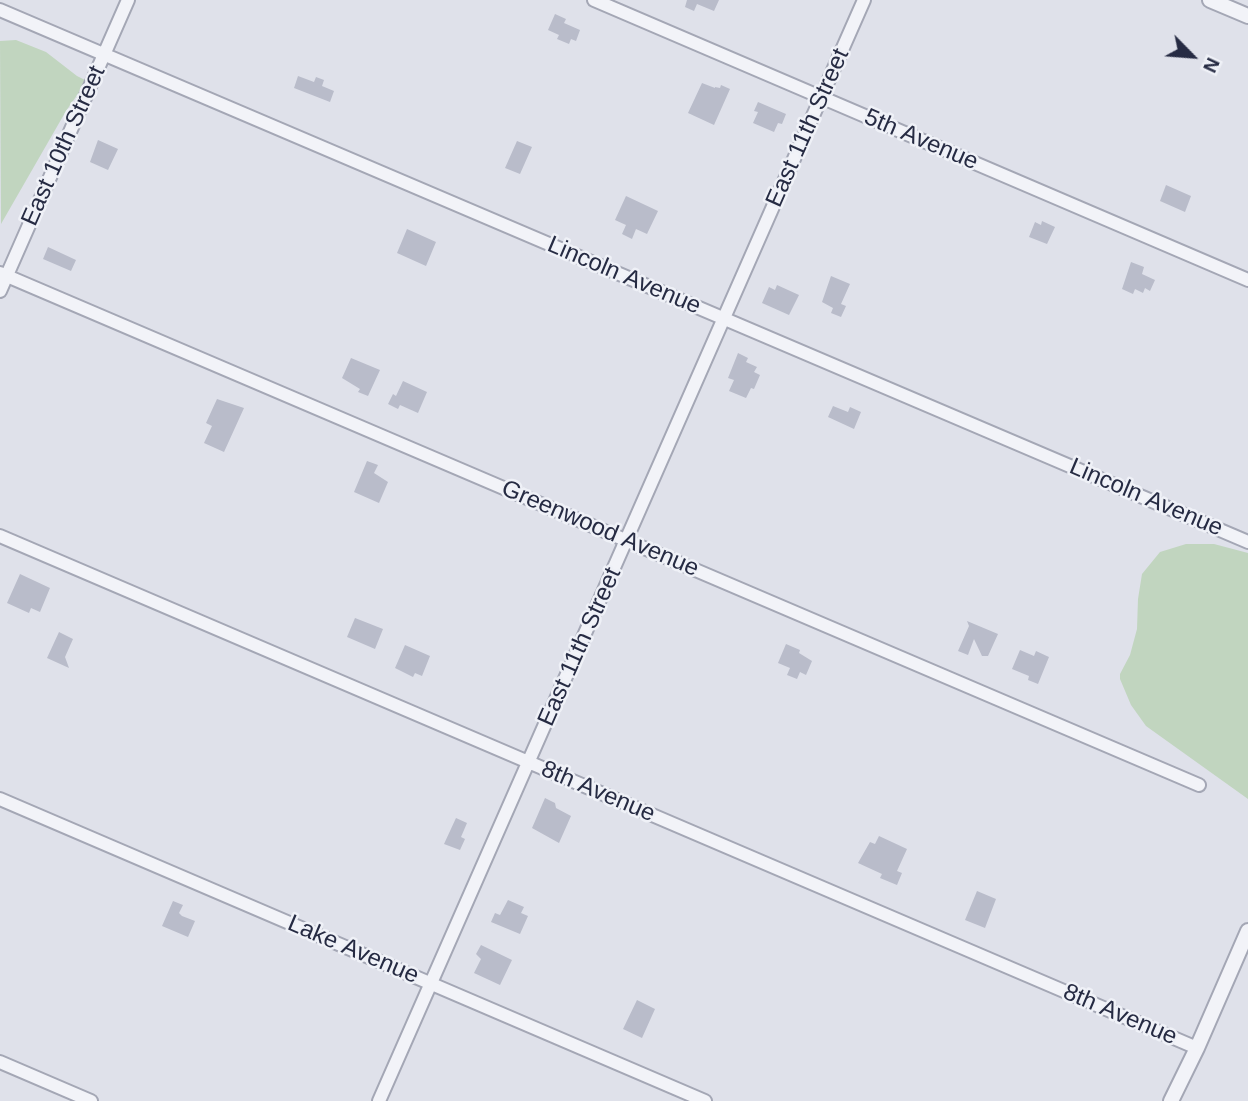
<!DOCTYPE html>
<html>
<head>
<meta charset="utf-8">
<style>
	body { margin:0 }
	#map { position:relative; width:1248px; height:1101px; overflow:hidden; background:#dfe1ea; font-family:Arial,sans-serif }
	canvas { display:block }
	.north { position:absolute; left:1157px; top:21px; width:70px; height:70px; -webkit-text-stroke:5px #eff1f7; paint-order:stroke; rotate:115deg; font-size:19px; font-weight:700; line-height:28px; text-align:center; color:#262b43 }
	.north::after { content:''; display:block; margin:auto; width:24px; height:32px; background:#262b43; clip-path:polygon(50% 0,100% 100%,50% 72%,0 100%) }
</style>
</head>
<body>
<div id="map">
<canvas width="1248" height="1101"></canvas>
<div class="north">N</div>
</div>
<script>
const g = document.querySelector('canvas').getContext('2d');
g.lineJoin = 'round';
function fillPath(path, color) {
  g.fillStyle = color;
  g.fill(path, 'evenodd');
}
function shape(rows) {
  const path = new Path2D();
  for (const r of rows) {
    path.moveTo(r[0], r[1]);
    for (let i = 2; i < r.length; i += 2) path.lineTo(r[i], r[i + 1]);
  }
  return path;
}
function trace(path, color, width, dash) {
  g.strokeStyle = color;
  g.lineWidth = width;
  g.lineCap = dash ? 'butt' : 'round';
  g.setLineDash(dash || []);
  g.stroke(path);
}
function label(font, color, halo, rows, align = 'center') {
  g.font = font + ' Arial,sans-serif';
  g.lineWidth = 5;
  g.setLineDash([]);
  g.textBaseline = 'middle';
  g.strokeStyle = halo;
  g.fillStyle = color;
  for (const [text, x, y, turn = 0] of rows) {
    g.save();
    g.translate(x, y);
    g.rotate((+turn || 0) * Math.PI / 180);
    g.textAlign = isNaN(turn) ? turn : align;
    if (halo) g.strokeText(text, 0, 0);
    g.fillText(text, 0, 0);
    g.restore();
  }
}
const green = shape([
	[16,40,46,52,77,76,87,81,66,111,1,224,0,41],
	[1186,544,1214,544,1248,553,1248,799,1146,726,1131,705,1120,679,1120,674,1130,655,1137,629,1138,599,1142,574,1160,552]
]);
const building = shape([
	[687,0,719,0,714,11,697,4,694,11,685,7],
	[555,14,566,19,564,23,580,30,576,41,571,39,569,44,557,39,559,35,548,30],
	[298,76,314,82,316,77,324,80,322,86,334,91,330,102,294,88],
	[702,83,715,88,715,87,720,88,721,85,730,89,714,125,688,113],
	[758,102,786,114,782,124,778,123,774,132,753,123,758,112,754,111],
	[98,140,118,149,108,170,90,162],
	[517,141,532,147,520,174,505,168],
	[1166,185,1191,196,1185,212,1160,201],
	[626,196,658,211,647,234,636,229,632,239,622,234,626,225,615,220],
	[1042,221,1055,227,1047,244,1029,237,1035,222,1041,225],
	[407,229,436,242,426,266,397,253],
	[48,247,76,260,71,271,43,259],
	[1131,262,1144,267,1142,274,1155,280,1150,291,1145,288,1143,293,1135,289,1133,294,1122,289],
	[831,276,850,284,841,304,846,306,841,317,831,313,833,308,822,302],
	[777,285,799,295,789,315,762,303,769,287,775,290],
	[738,353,748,358,746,362,757,367,754,372,760,375,754,389,751,388,746,398,729,391,734,380,728,378],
	[351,358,380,370,368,396,358,392,360,389,342,378],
	[403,381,427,392,418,413,400,405,398,409,388,404,393,394,396,396],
	[217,399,244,408,224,452,204,443,212,426,206,423],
	[833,406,848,412,850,407,861,412,854,429,828,417],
	[367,461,378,465,374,473,388,482,379,503,354,492],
	[20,574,50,588,40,612,31,608,29,613,7,603],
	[355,618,383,629,375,649,347,637],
	[967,621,998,634,988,656,982,656,974,639,968,655,958,651,969,626],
	[59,632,73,639,65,657,69,668,47,658],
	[786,644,800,650,799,653,812,661,806,675,800,672,797,679,787,675,790,668,778,663],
	[405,645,430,656,422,676,415,673,413,677,395,668],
	[1020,650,1034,656,1036,651,1049,657,1038,684,1028,680,1029,676,1012,669],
	[545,798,555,803,556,808,571,816,559,843,532,828],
	[456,818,467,823,461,837,465,839,460,850,444,844],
	[879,836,907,849,897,871,902,873,897,885,880,878,882,874,858,863,870,842,875,844],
	[977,891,996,899,985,928,965,920],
	[508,900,524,907,521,913,528,916,520,934,491,922,495,913,500,915],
	[173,901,183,905,179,913,182,916,195,921,188,937,162,926],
	[481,945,512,960,500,985,474,973,481,959,476,954],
	[637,1000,655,1009,642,1038,623,1029]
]);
const minor = shape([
	[594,0,1248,280],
	[0,10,1248,542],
	[0,273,1199,785],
	[0,291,128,0],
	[0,536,1197,1048],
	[0,799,705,1101],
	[0,1062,91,1101],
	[379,1101,864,0]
]);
const tertiary = shape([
	[1210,0,1248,16],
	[1171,1101,1197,1048,1248,931]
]);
const streetNames = [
	["East 11th Street",808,128,-66],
	["5th Avenue",921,140,23],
	["East 10th Street",64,146,-66],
	["Lincoln Avenue",624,276,23],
	["Lincoln Avenue",1146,498,23],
	["Greenwood Avenue",600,529,23],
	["East 11th Street",580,647,-66],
	["8th Avenue",598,792,23],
	["Lake Avenue",353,950,23],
	["8th Avenue",1120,1015,23]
];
fillPath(green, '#c1d5bf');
fillPath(building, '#b9bcca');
trace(minor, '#a4a7b5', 16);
trace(tertiary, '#a4a7b5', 18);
trace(minor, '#f2f3f8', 12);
trace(tertiary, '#f2f3f8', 14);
label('24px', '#262b43', '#eff1f7', streetNames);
</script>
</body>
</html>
